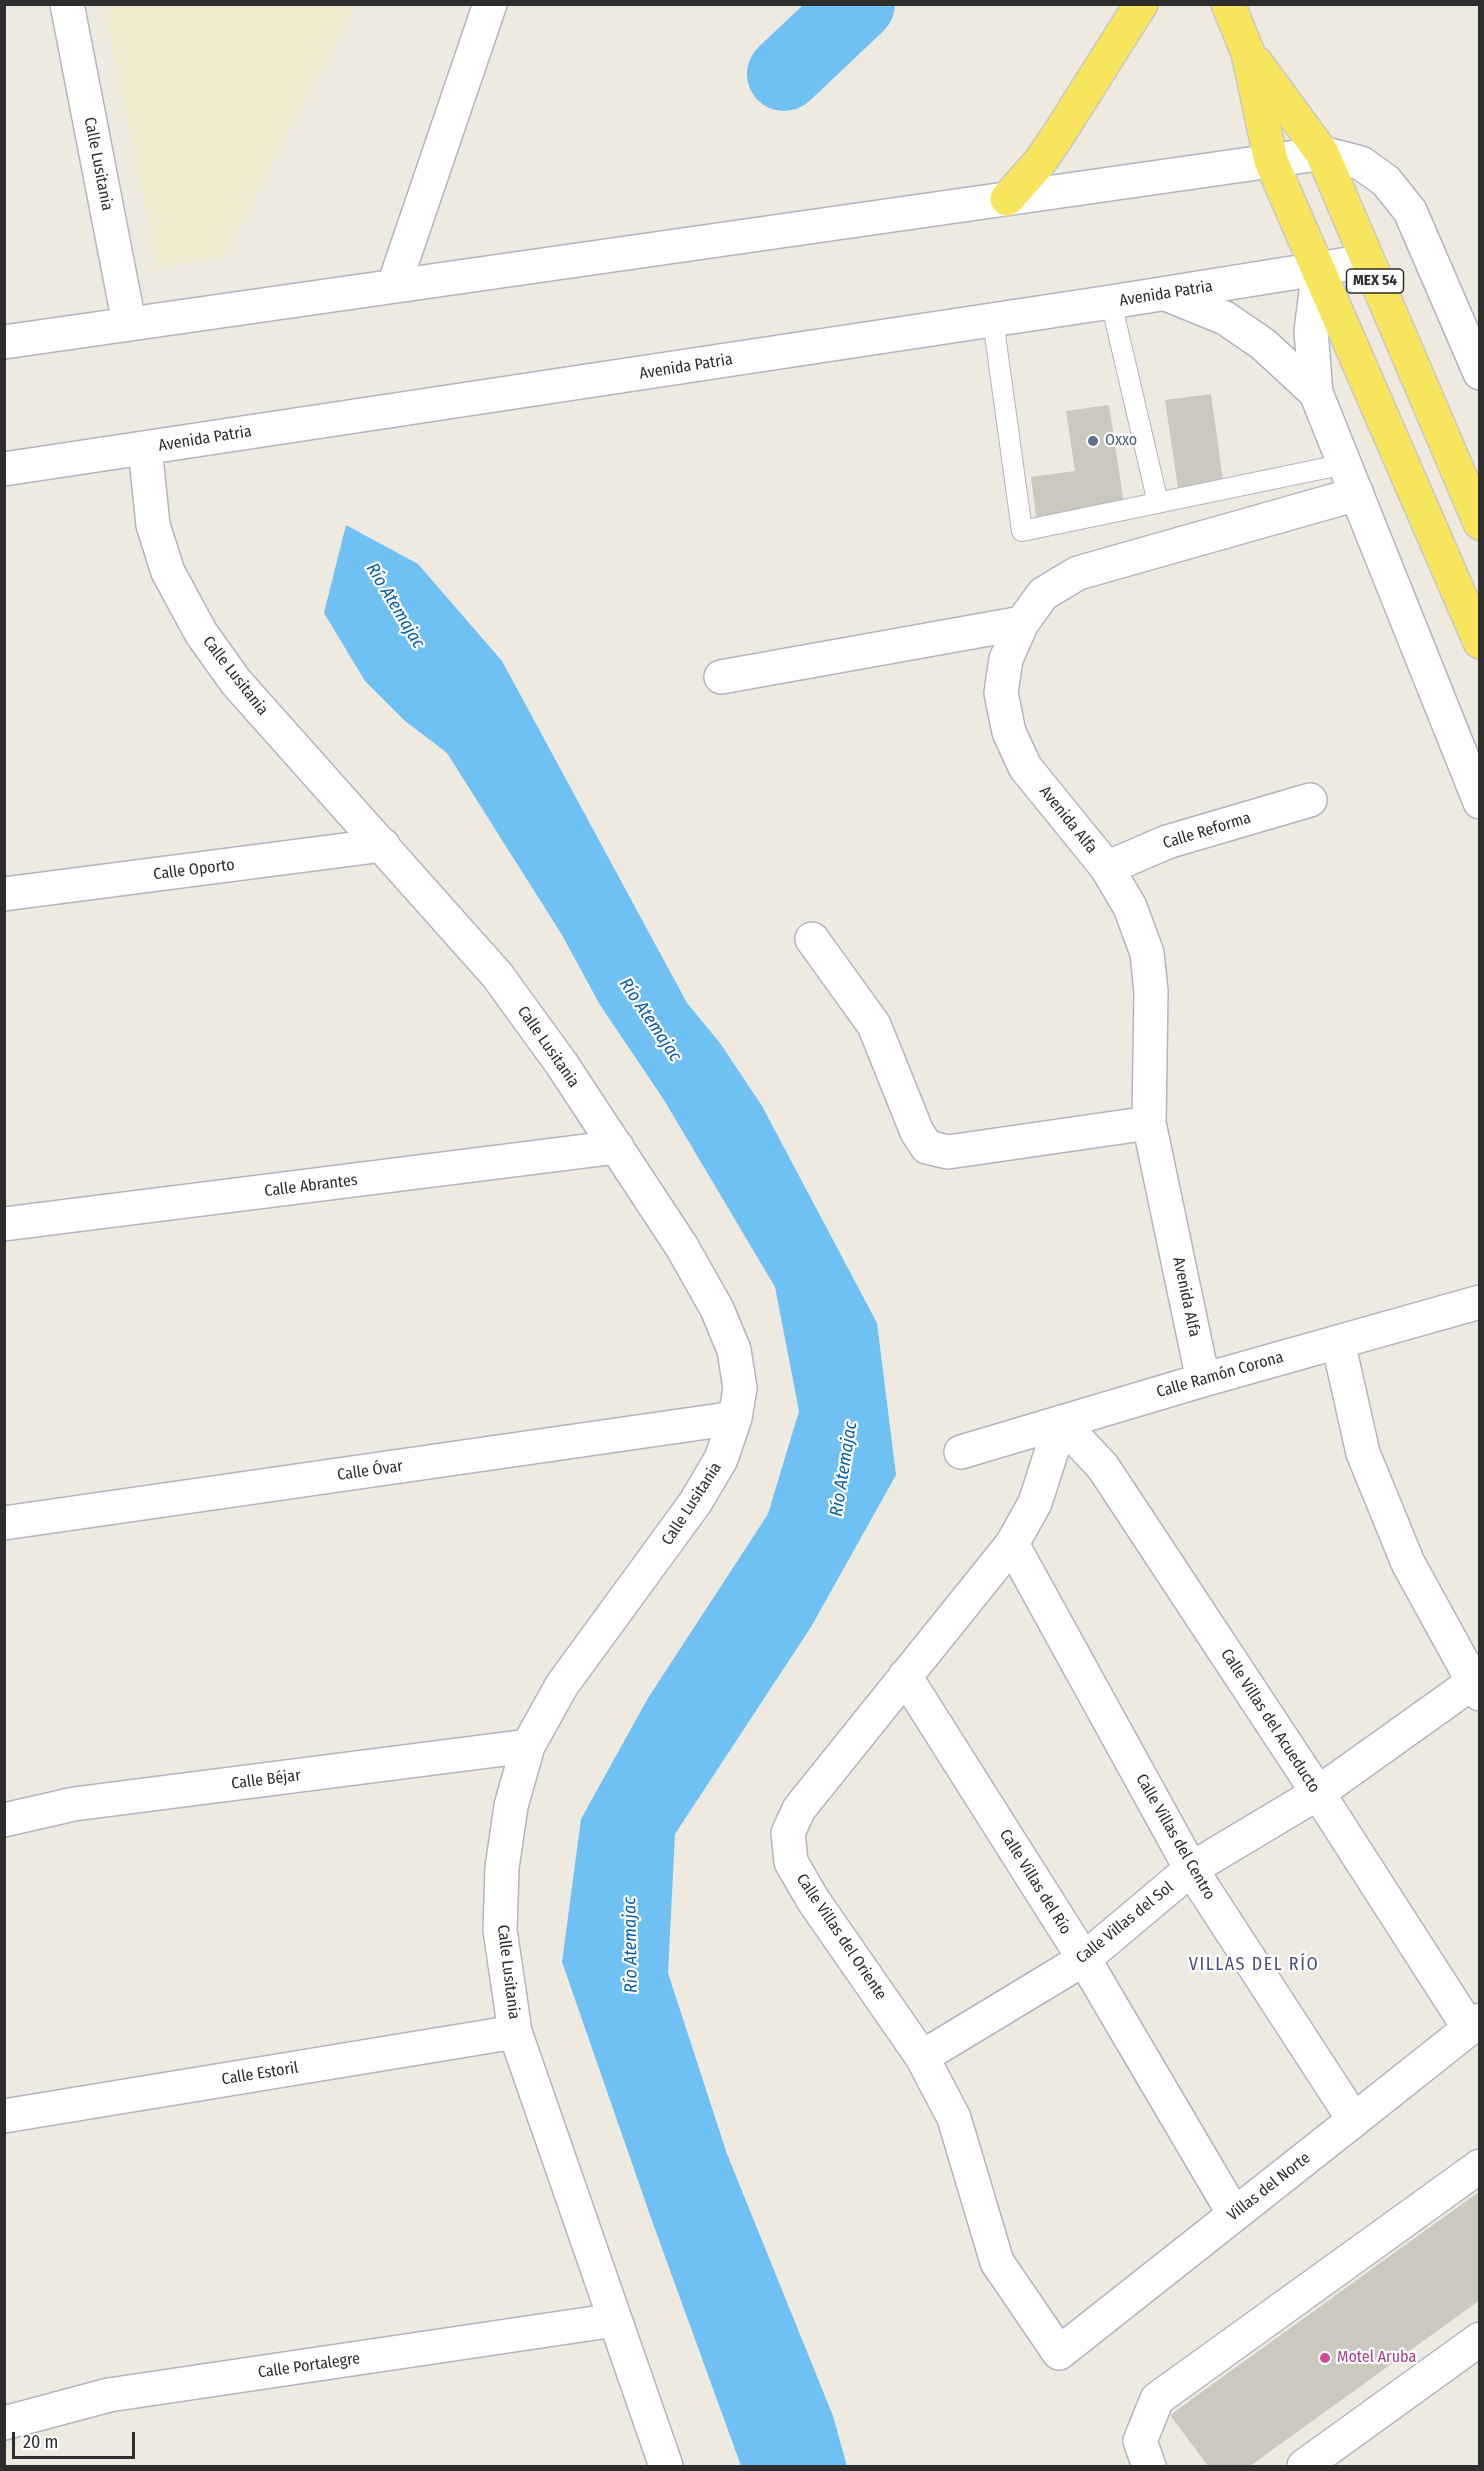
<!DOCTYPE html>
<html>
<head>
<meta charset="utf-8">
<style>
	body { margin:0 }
	#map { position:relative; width:1484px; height:2471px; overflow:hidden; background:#efeae0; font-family:"Fira Sans Condensed",sans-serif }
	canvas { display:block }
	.frame { position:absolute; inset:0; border:6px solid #2d2d2d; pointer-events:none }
	.scale { position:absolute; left:12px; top:2432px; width:123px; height:27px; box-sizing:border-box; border:3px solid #2d2d2d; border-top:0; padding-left:8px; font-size:18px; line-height:21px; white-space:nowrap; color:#2d2d2d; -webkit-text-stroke:4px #fff; paint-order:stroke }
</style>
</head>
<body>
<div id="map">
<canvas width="1484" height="2471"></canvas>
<div class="frame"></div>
<div class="scale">20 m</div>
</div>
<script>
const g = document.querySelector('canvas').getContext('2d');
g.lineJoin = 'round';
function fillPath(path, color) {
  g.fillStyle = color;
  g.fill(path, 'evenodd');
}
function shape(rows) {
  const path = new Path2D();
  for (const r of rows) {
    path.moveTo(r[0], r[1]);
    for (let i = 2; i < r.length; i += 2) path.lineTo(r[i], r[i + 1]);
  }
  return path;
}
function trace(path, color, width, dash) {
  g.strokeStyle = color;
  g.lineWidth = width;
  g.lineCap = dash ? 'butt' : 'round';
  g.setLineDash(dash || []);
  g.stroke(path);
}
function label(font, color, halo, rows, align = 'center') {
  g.font = font + ' "Fira Sans Condensed",sans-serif';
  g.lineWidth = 4.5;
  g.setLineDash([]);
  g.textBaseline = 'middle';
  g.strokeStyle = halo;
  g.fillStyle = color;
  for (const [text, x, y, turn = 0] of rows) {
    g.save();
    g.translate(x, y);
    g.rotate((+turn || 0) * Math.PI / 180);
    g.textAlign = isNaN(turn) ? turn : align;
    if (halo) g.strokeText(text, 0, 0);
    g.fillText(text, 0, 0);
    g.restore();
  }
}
const education = shape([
	[104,5,355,5,223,257,158,268]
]);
const water = shape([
	[346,525,418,564,502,661,687,1003,720,1043,762,1106,877,1323,896,1475,811,1627,675,1834,668,1973,727,2154,833,2416,847,2466,741,2466,651,2218,562,1962,581,1819,648,1698,768,1514,799,1411,775,1287,664,1100,600,1005,562,935,447,753,405,721,365,681,324,613]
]);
const river = shape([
	[784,74,858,4]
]);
const building = shape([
	[1211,394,1223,481,1178,488,1165,400],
	[1109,405,1124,504,1036,517,1031,477,1075,471,1066,411],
	[1480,2191,1480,2300,1250,2466,1208,2466,1170,2415]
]);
const lane = shape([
	[1111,302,1158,503],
	[993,320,1022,531,1345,464]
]);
const street = shape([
	[67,4,129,323],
	[394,285,490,4],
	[4,342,1271,161],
	[145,448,153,525,168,572,201,633,236,682,497,975,561,1063,682,1247,717,1309,734,1350,740,1388,735,1418,721,1459,695,1503,562,1685,528,1746,511,1806,502,1868,500,1930,515,2032,666,2466],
	[4,469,1111,302,1367,261],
	[721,677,1022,623],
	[1107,868,1167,842,1310,800],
	[4,894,383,845],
	[812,939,874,1025,917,1132,927,1147,948,1152,1149,1123],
	[4,1224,617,1147],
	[1338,1342,1363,1453,1408,1563,1480,1694],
	[1203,1380,1149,1123,1151,991,1147,953,1130,907,1107,868,1025,767,1009,732,1001,693,1006,659,1022,623,1043,594,1078,573,1357,494],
	[961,1452,1203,1380,1480,1302],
	[4,1523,735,1418],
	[1012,1544,1191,1869,1354,2120],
	[905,1676,1084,1959,1234,2214],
	[4,1820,74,1804,528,1746],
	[1469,2028,1318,1793,1103,1467,1061,1422,1035,1503,1012,1544,799,1809,788,1833,791,1862,813,1900,922,2057,954,2118,997,2262,1059,2353,1354,2120,1480,2020],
	[922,2057,1084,1959,1191,1869,1318,1793,1472,1683],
	[4,2116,515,2032],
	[4,2423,109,2395,615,2320],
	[1149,2466,1140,2441,1157,2399,1480,2166],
	[1304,2466,1480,2339]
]);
const secondary = shape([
	[1271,161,1322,153,1361,163,1386,181,1410,211,1480,373],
	[1319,269,1311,331,1316,393,1480,802],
	[1166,294,1225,318,1263,344,1316,393]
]);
const primary = shape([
	[1228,4,1248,53,1271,161,1480,642],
	[1256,63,1322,153,1480,523],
	[1007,199,1039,163,1057,137,1141,4]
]);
const markers = [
	[1093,441,6,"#5c6f8a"],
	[1325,2358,6,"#d1479c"]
];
const shields = [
	[1375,281,57]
];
const shieldNames = [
	["MEX 54",1375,281]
];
const streetNames = [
	["Calle Lusitania",98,164,79],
	["Avenida Patria",1166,294,-9],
	["Avenida Patria",686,367,-9],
	["Avenida Patria",205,439,-9],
	["Calle Lusitania",235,676,52],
	["Avenida Alfa",1068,820,51],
	["Calle Reforma",1207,831,-17],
	["Calle Oporto",194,870,-7],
	["Calle Lusitania",548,1047,55],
	["Calle Abrantes",311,1186,-7],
	["Avenida Alfa",1186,1297,78],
	["Calle Ramón Corona",1220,1375,-16],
	["Calle Óvar",370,1471,-8],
	["Calle Lusitania",692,1504,-57],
	["Calle Villas del Acueducto",1270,1721,57],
	["Calle Béjar",266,1780,-7],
	["Calle Villas del Centro",1175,1837,60],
	["Calle Villas del Río",1035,1882,58],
	["Calle Villas del Sol",1125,1923,-39],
	["Calle Villas del Oriente",841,1937,56],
	["Calle Lusitania",508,1972,83],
	["Calle Estoril",260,2074,-9],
	["Villas del Norte",1269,2187,-38],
	["Calle Portalegre",309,2366,-8]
];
const serviceNames = [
	["Oxxo",1105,441]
];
const hotelNames = [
	["Motel Aruba",1337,2358]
];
const waterNames = [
	["Río Atemajac",395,606,59],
	["Río Atemajac",650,1020,56],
	["Río Atemajac",844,1469,-81],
	["Río Atemajac",631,1945,-91]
];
const neighbourhoodNames = [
	["VILLAS DEL RÍO",1254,1965]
];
fillPath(education, '#f1eacf');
fillPath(water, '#6fc1f4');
trace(river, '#6fc1f4', 74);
fillPath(building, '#cbc8be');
trace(lane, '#b3b4c1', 22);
trace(street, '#b3b4c1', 36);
trace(secondary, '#b3b4c1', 36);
trace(primary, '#c8c8c8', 36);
trace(lane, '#fff', 20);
trace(street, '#fff', 33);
trace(secondary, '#fff', 33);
trace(primary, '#f7e55d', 33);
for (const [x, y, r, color] of markers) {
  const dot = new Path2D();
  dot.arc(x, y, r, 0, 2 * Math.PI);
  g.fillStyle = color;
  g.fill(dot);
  trace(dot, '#fff', 2);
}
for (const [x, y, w] of shields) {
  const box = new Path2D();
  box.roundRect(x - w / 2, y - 12, w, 24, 4.5);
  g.fillStyle = '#fff';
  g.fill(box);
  trace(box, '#2d2d2d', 1.5);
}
label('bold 15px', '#2d2d2d', null, shieldNames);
label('16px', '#2d2d2d', '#fff', streetNames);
label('16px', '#4e5e75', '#fff', serviceNames, 'left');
label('16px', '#b23c85', '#fff', hotelNames, 'left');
label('italic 18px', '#085ea7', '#fff', waterNames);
g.letterSpacing = '1.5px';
label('18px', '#4b4e81', '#fff', neighbourhoodNames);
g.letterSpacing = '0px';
</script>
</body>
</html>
